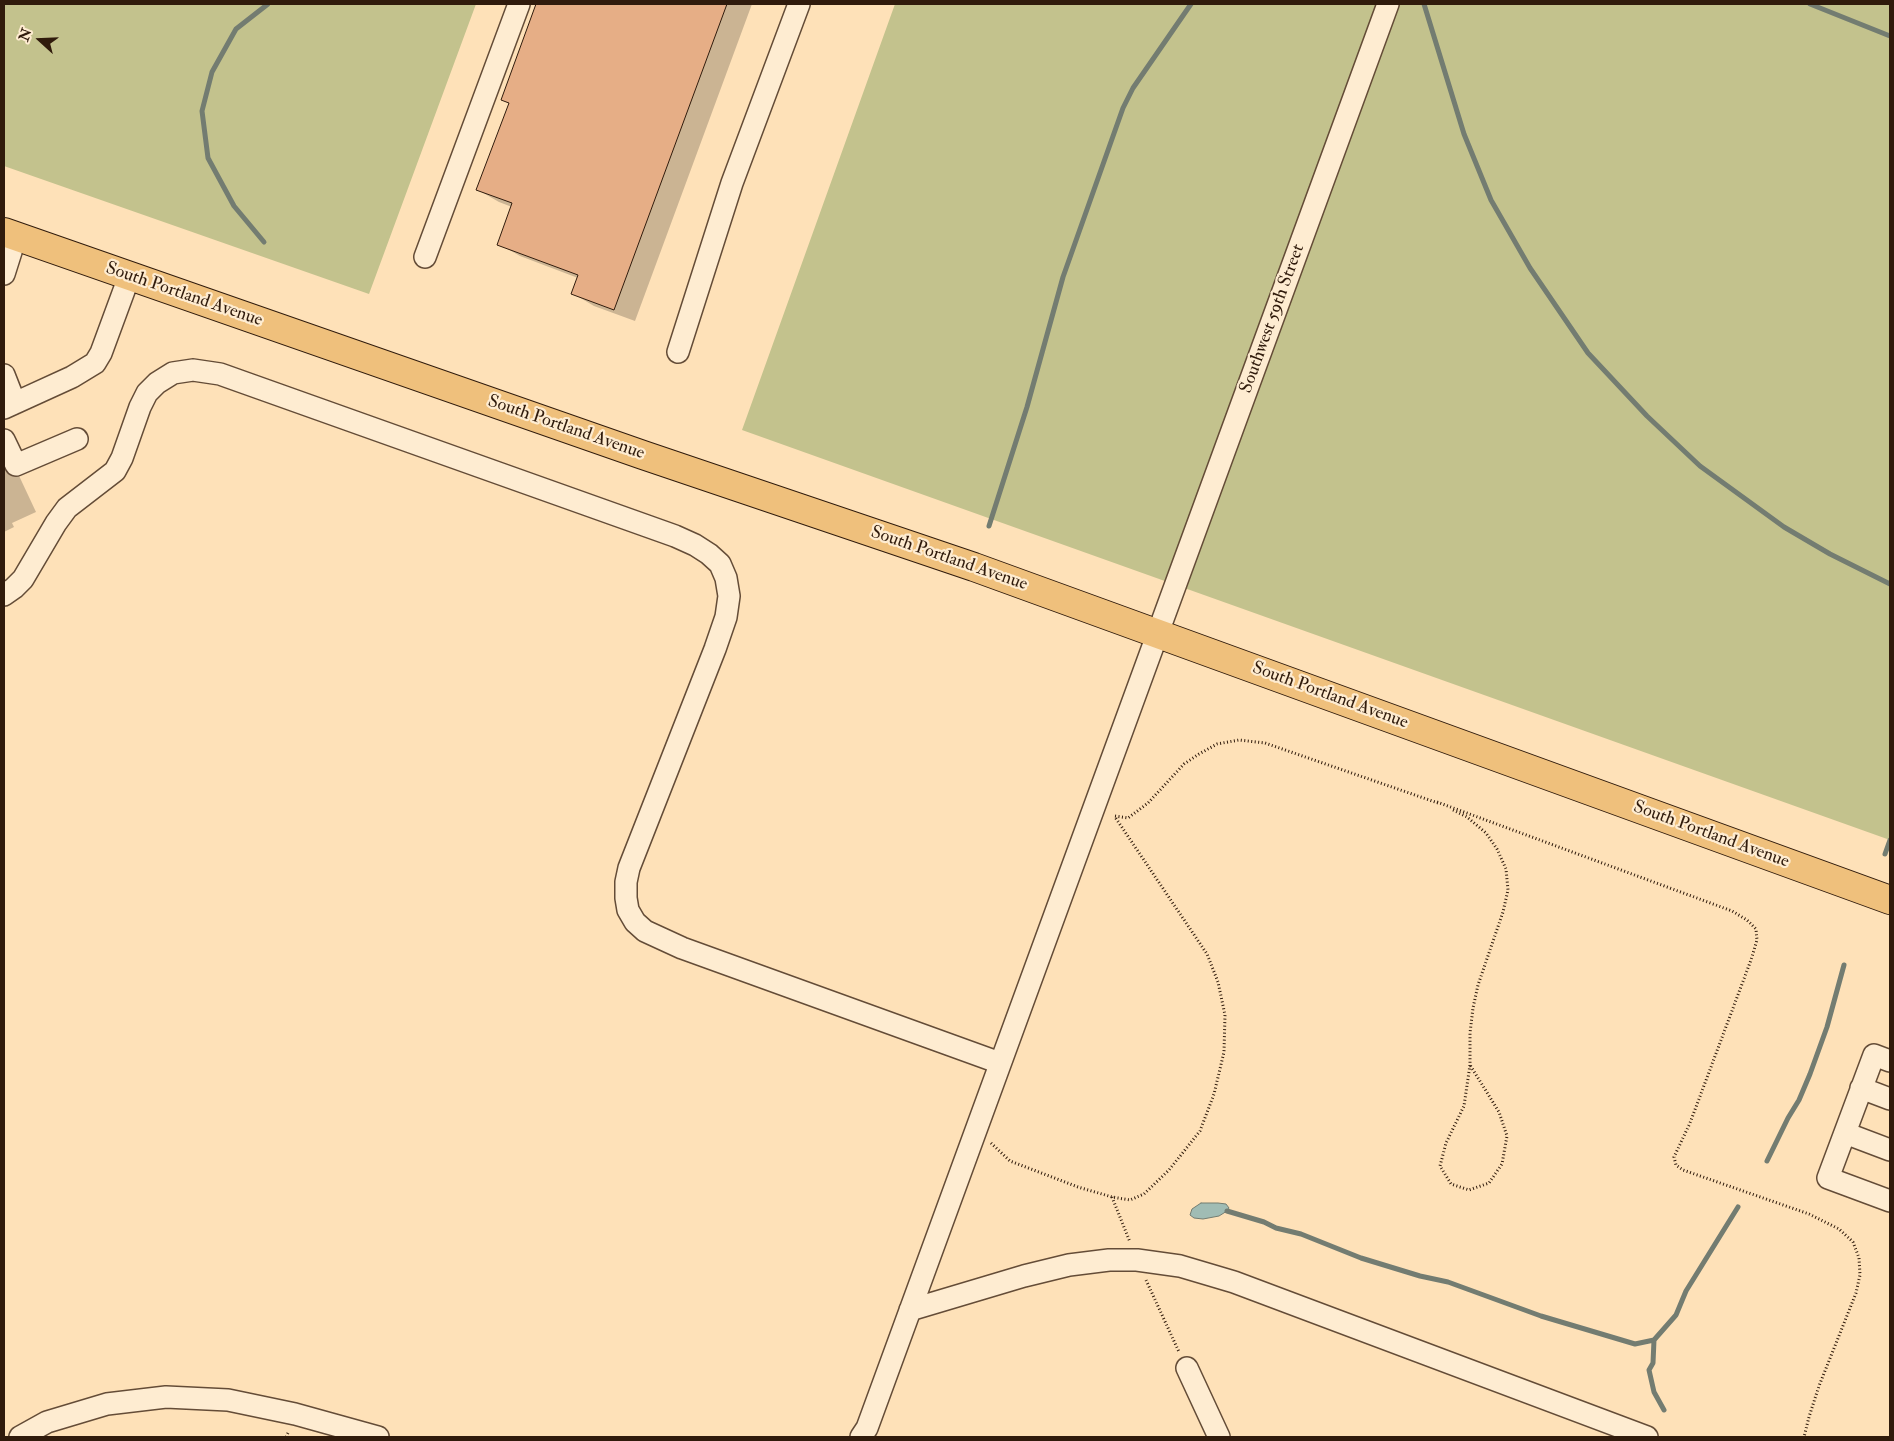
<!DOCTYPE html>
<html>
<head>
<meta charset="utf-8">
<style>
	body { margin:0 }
	#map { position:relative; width:1894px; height:1441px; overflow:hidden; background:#fee1b8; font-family:"IM FELL Double Pica",serif }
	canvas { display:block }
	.frame { position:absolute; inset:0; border:5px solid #301b0c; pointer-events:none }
	.north { position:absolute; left:15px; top:15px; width:50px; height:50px; -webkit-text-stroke:4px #feecd1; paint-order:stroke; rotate:290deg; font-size:14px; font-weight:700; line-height:20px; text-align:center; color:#301b0c }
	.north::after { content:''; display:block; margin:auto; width:18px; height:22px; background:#301b0c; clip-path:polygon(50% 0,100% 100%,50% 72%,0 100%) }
</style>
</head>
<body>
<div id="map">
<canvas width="1894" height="1441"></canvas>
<div class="frame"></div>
<div class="north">N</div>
</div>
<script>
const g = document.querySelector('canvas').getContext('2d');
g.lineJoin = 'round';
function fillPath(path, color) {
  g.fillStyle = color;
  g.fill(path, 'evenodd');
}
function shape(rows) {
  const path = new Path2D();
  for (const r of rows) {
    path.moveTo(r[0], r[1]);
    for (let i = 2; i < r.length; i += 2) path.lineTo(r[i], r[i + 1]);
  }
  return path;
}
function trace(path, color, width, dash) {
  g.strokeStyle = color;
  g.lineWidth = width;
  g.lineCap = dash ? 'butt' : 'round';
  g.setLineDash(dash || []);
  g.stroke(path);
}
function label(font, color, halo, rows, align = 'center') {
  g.font = font + ' "IM FELL Double Pica",serif';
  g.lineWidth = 4.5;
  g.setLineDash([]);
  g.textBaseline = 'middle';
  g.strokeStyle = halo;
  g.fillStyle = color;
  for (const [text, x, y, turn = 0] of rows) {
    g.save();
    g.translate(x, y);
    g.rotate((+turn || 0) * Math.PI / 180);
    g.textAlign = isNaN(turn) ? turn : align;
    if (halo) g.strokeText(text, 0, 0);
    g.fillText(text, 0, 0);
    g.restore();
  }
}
const green = shape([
	[4,4,476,4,369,294,4,166],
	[895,4,1890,4,1890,840,742,430]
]);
const water = shape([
	[1201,1203,1218,1203,1226,1204,1229,1208,1227,1211,1219,1216,1203,1219,1194,1218,1190,1215,1192,1209,1201,1203]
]);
const shadow = shape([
	[538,4,752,4,635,321,594,306,572,293,578,278,520,256,499,244,512,207,499,202,478,190,510,104,502,100],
	[4,446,6,448,36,512,12,523,14,527,4,532]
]);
const stream = shape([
	[1424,4,1464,134,1491,200,1530,268,1588,353,1647,416,1700,466,1784,527,1830,554,1890,584],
	[1810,4,1890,36],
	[264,242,234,206,208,158,202,111,212,72,236,29,268,4],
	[989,526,1027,407,1063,277,1123,108,1133,88,1191,4],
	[1885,854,1890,840],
	[1767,1161,1788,1118,1799,1100,1810,1074,1827,1027,1844,965],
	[1227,1211,1264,1222,1276,1228,1301,1234,1361,1258,1420,1276,1448,1282,1541,1316,1635,1344,1654,1340,1676,1315,1686,1291,1738,1207],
	[1654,1340,1653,1363,1649,1370,1654,1392,1664,1410]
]);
const building = shape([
	[536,4,727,4,614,310,571,294,578,275,497,245,512,203,476,190,509,103,501,100,536,4]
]);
const path = shape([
	[1437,802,1732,911,1747,920,1756,929,1757,940,1751,960,1690,1123,1674,1157,1676,1165,1683,1170,1809,1214,1839,1229,1853,1242,1859,1258,1860,1275,1856,1293,1819,1386,1809,1417,1804,1437],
	[1453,810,1467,817,1486,833,1497,849,1506,869,1508,890,1503,912,1478,985,1473,1008,1470,1033,1470,1065,1464,1106,1446,1143,1440,1166,1451,1184,1469,1190,1489,1183,1502,1164,1507,1136,1499,1112,1470,1065],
	[1115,816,1128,818,1148,803,1184,764,1199,754,1217,744,1239,740,1265,743,1438,803],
	[991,1143,1010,1161,1078,1187,1112,1197,1130,1200,1144,1194,1169,1170,1200,1131,1214,1094,1224,1052,1225,1015,1218,982,1207,954,1115,817],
	[1112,1197,1130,1242],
	[1146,1280,1179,1352],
	[286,1437,289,1431]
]);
const minor = shape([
	[425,257,519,4],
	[4,274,16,236],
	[678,352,732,183,799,4],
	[4,375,15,403],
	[4,408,72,377,95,363,101,353,129,277],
	[4,440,16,465,77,439],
	[4,595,14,588,23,579,56,523,67,508,115,471,122,458,140,407,147,393,157,383,173,373,193,370,220,374,675,536,695,545,709,554,720,564,726,578,729,596,726,617,715,649,629,868,626,882,626,898,628,910,635,922,645,931,682,948,1000,1063],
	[1890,1061,1874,1055,1828,1178,1890,1201],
	[1861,1088,1890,1099],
	[1845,1133,1890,1150],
	[910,1310,1024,1276,1069,1265,1109,1260,1137,1260,1180,1266,1234,1282,1647,1437],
	[1187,1368,1219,1437],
	[20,1437,47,1422,107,1404,166,1397,228,1400,295,1414,378,1437],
	[861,1437,867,1428,1388,4]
]);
const major = shape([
	[4,232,643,455,974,567,1890,900]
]);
const streetNames = [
	["South Portland Avenue",184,295,19],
	["Southwest 59th Street",1273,319,-70],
	["South Portland Avenue",566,428,19],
	["South Portland Avenue",949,559,19],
	["South Portland Avenue",1330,696,20],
	["South Portland Avenue",1711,835,20]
];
fillPath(green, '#c3c28d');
fillPath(water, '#a0bcb4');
trace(water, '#737c71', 1);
fillPath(shadow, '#0003');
trace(stream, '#737c71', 5);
fillPath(building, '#e6ae86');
trace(building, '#301b0c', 1);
trace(minor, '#644c37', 24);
trace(major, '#301b0c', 30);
trace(path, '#301b0c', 3, [1, 2.5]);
trace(minor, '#feecd1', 21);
trace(major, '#efc07c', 28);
label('18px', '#301b0c', '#feecd1', streetNames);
</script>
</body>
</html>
